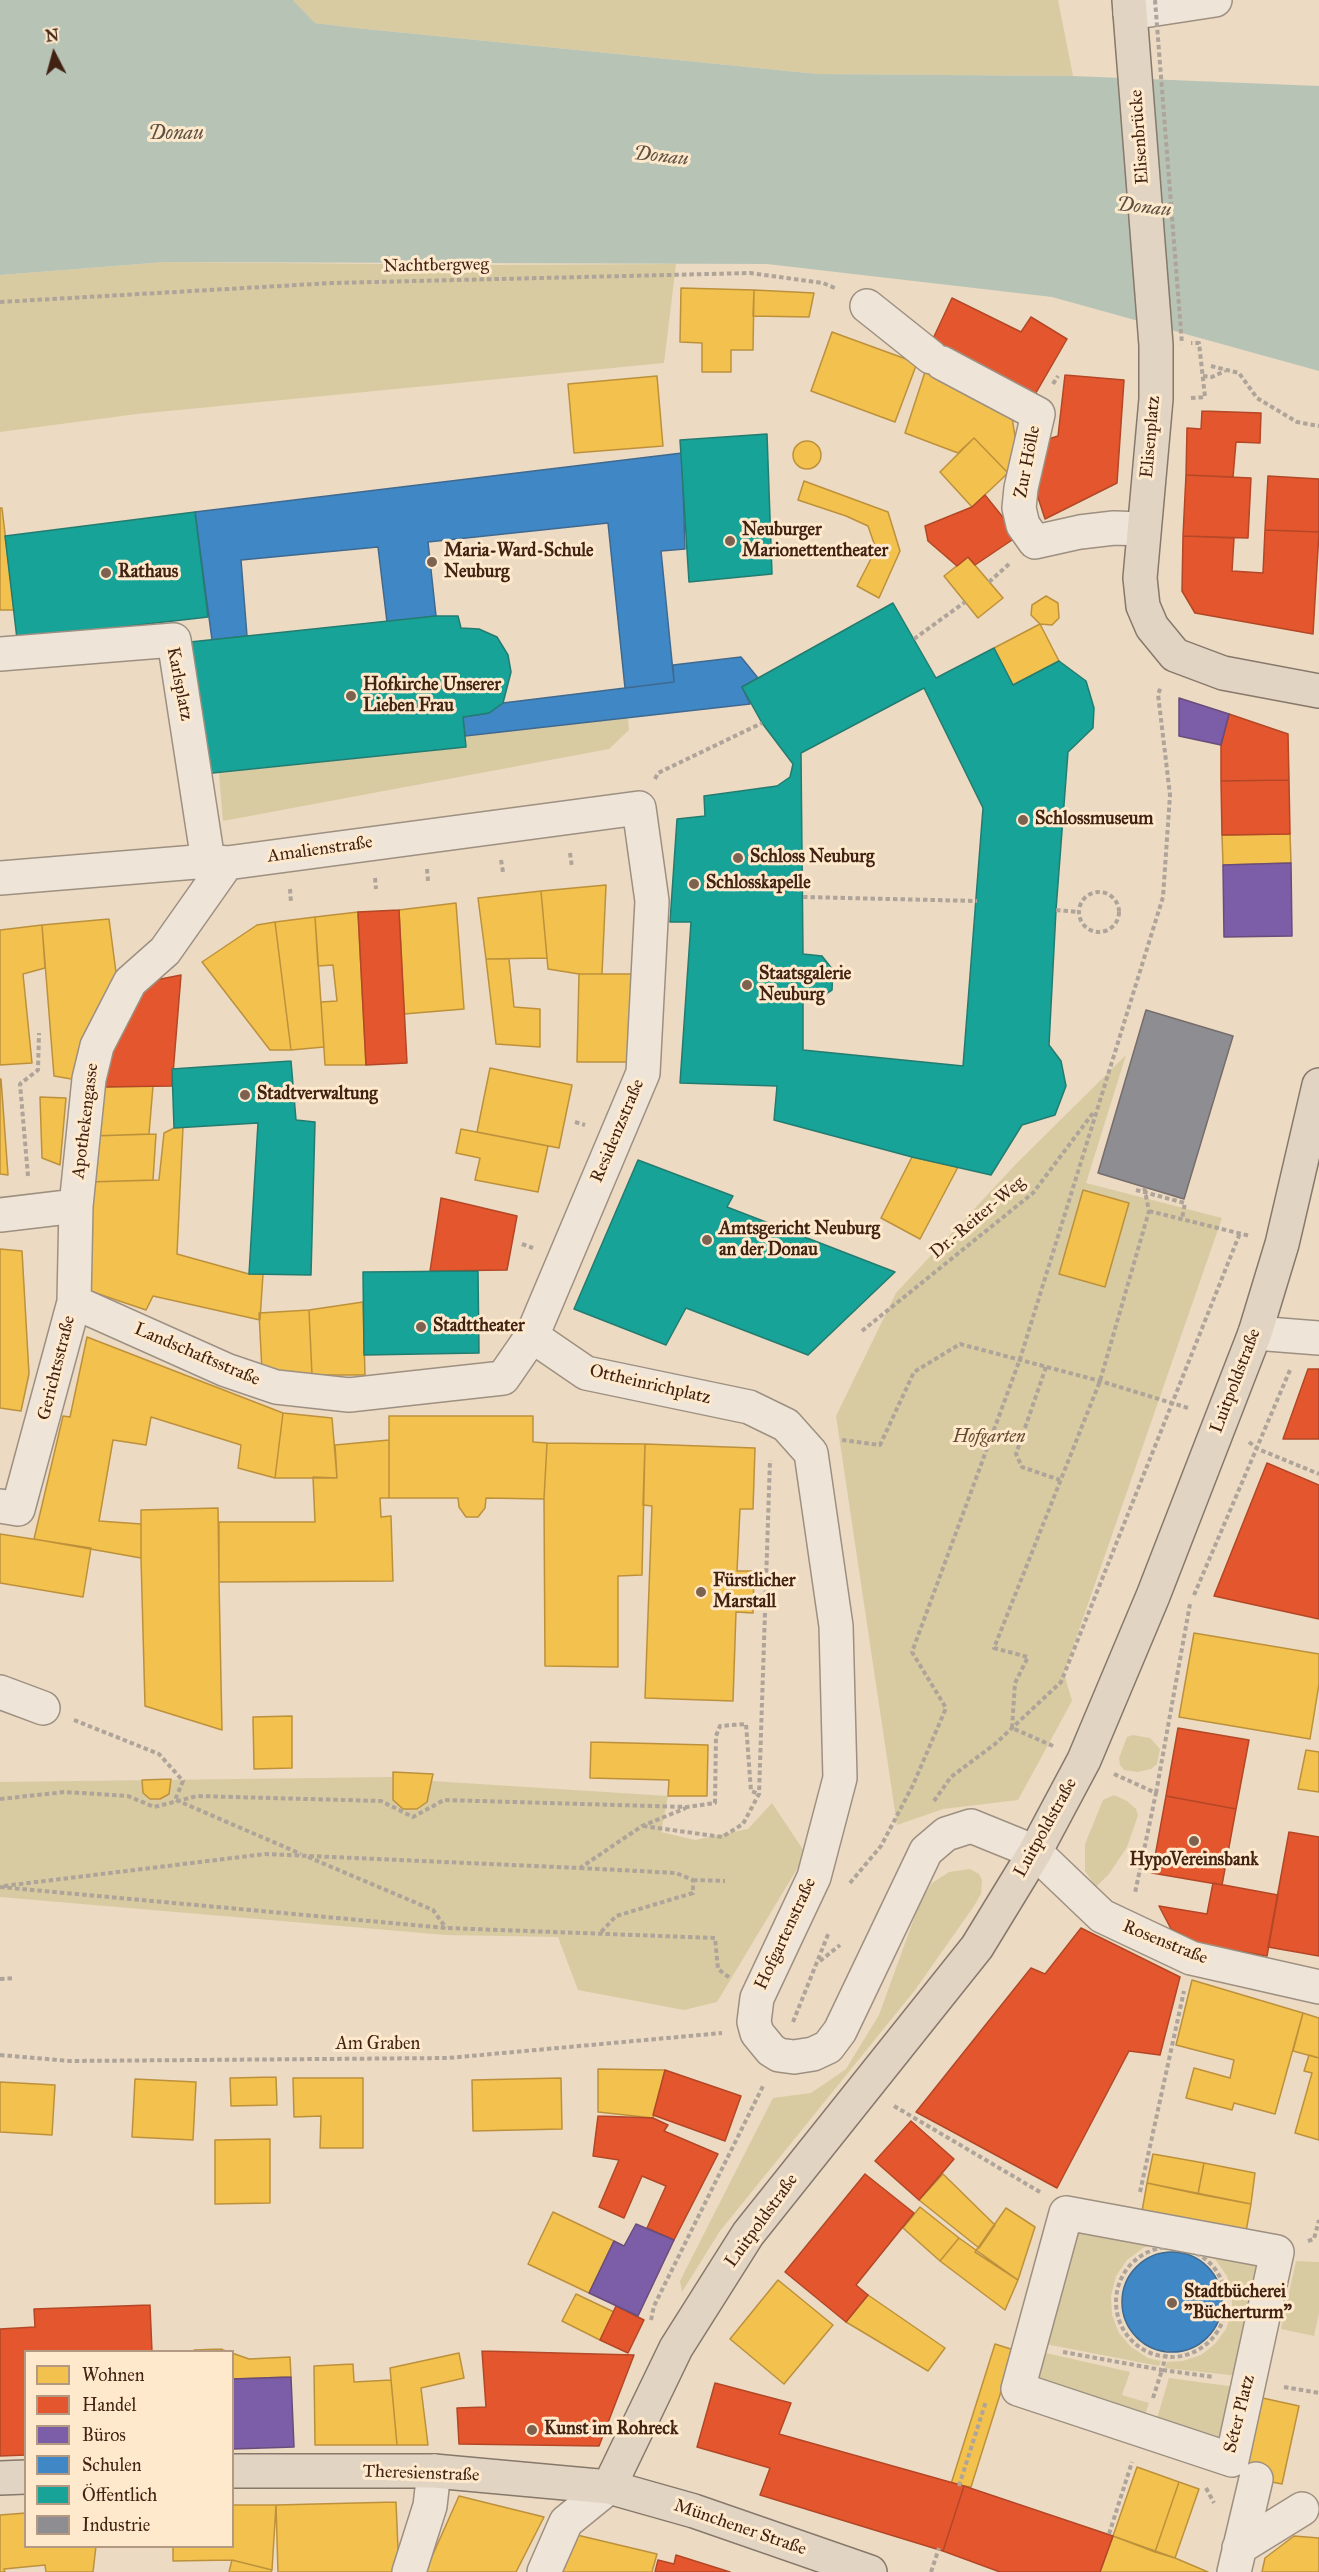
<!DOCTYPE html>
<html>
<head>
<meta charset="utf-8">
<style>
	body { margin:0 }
	#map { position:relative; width:1319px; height:2572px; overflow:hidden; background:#ecdac2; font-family:"IM FELL Great Primer",serif }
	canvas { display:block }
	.legend { position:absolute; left:24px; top:2350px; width:210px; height:198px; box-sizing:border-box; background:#fee9cc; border:2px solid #b39982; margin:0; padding:8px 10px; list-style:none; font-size:18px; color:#422213 }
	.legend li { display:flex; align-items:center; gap:12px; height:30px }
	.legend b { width:30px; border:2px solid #b39982 }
	.north { position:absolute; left:24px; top:24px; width:60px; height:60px; -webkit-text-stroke:4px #fee9cc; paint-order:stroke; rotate:354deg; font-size:16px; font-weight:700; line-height:24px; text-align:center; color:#422213 }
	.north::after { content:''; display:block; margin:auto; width:21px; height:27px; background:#422213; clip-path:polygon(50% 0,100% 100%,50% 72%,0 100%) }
</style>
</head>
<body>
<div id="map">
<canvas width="1319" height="2572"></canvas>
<ul class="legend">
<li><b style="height:16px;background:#f2c14e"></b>Wohnen</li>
<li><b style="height:16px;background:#e4572e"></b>Handel</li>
<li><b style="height:16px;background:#7b5ea7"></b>Büros</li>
<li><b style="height:16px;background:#3f88c5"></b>Schulen</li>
<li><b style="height:16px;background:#17a398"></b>Öffentlich</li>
<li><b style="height:16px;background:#8d8d92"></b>Industrie</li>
</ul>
<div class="north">N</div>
</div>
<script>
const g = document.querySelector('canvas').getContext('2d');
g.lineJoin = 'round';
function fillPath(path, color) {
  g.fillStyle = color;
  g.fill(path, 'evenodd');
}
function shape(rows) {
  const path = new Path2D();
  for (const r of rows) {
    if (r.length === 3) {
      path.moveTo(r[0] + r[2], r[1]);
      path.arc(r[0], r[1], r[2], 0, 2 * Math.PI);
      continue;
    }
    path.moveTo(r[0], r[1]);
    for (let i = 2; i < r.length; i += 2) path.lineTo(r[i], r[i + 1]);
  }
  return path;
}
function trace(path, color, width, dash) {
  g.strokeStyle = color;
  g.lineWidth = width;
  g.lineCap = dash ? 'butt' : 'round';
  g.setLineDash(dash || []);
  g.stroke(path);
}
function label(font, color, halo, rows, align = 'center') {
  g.font = font + ' "IM FELL Great Primer",serif';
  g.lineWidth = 6;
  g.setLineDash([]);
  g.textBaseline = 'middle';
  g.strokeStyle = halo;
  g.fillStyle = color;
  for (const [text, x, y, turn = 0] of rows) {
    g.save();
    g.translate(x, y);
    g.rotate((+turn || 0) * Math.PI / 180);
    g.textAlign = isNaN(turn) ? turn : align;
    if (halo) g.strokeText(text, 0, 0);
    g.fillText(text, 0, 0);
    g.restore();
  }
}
const green = shape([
	[293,0,1058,0,1073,76,818,74,356,28,315,23],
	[166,262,489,265,676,264,664,363,137,414,0,432,0,275],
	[628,718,629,730,609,749,223,821,219,773,466,747,465,736],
	[1126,1055,1086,1183,1222,1218,1064,1673,1072,1701,1018,1800,943,1809,897,1825,836,1416,896,1293,1017,1163],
	[1133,1735,1150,1738,1160,1749,1157,1764,1151,1769,1137,1772,1124,1770,1120,1765,1119,1758,1127,1737],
	[392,1777,393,1800,403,1809,417,1809,427,1802,432,1781,668,1796,661,1832,695,1840,748,1829,772,1803,806,1854,717,2002,684,2010,578,1990,558,1937,446,1935,0,1897,0,1782],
	[1114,1795,1127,1801,1136,1809,1138,1815,1127,1847,1109,1874,1096,1887,1085,1871,1085,1844,1103,1800],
	[970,1869,979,1874,982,1880,981,1894,974,1906,915,1990,720,2231,682,2292,680,2281,773,2098,811,2093,846,2069,879,2015,920,1902,932,1883,949,1872],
	[1073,2221,1161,2242,1143,2248,1127,2260,1116,2276,1111,2296,1112,2315,1119,2333,1131,2347,1148,2358,1161,2361,1159,2366,1040,2343],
	[1200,2248,1266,2256,1239,2376,1165,2368,1167,2362,1183,2361,1201,2355,1215,2344,1226,2329,1232,2312,1232,2294,1227,2276,1215,2259],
	[1296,2261,1319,2262,1319,2313,1314,2336,1281,2329],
	[1037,2351,1130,2372,1122,2395,1149,2403,1143,2421,1028,2383],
	[1169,2378,1236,2387,1223,2446,1155,2425]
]);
const water = shape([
	[0,0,293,0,315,23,356,28,818,74,1073,76,1319,86,1319,371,1052,297,767,264,166,262,0,275]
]);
const homes = shape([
	[681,288,754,290,753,350,731,350,731,372,702,372,702,343,680,342,681,288],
	[754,290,814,293,809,317,753,316,754,290],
	[832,332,917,363,895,422,811,391,832,332],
	[926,369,1012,417,1019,462,1008,473,974,438,958,453,905,433,926,369],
	[657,376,663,446,574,453,568,384,657,376],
	[974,438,1008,473,972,507,940,472,974,438],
	[807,455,14],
	[804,481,888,512,900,551,879,598,857,586,876,549,868,526,846,516,798,500,804,481],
	[0,508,2,508,14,610,0,610,0,508],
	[968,557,1003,598,978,618,944,576,968,557],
	[1046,596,1058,603,1059,618,1052,625,1040,624,1031,615,1032,605,1046,596],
	[1040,624,1059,661,1013,685,994,648,1040,624],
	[1290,834,1291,863,1223,865,1222,835,1290,834],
	[606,885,602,974,579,974,548,969,541,891,606,885],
	[541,891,547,958,486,959,478,898,541,891],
	[456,903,464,1009,404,1014,399,910,456,903],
	[358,912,366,1065,325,1065,321,1002,337,1001,333,965,318,966,315,917,358,912],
	[315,917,324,1047,291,1050,275,922,315,917],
	[109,919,117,980,77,1080,54,1076,42,925,109,919],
	[275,922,291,1050,270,1050,202,962,257,925,275,922],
	[42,925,45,968,23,974,32,1063,0,1065,0,930,42,925],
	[486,959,509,959,514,1007,540,1009,540,1047,496,1044,486,959],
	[579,974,632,974,631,1062,577,1062,579,974],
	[490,1068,572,1085,559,1148,477,1132,490,1068],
	[0,1079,1,1079,8,1175,0,1174,0,1079],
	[153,1086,149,1134,92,1136,98,1087,153,1086],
	[40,1097,66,1098,60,1165,42,1158,40,1097],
	[183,1127,177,1254,249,1274,263,1274,260,1320,153,1296,146,1310,84,1289,88,1182,159,1180,164,1133,174,1128,183,1127],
	[461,1129,548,1146,538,1192,475,1180,480,1158,456,1153,461,1129],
	[156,1134,153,1180,88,1182,92,1136,156,1134],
	[912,1157,958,1167,920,1239,881,1218,912,1157],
	[1083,1190,1129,1203,1105,1287,1059,1274,1083,1190],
	[0,1249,22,1251,29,1374,21,1411,0,1408,0,1249],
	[363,1302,365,1375,312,1375,309,1310,363,1302],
	[309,1310,312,1375,262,1371,259,1313,309,1310],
	[87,1337,283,1413,275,1478,238,1468,241,1445,151,1417,146,1445,113,1440,99,1521,141,1524,141,1558,34,1539,63,1416,70,1417,87,1337],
	[283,1413,332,1418,337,1478,275,1478,283,1413],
	[389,1416,533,1416,533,1442,547,1443,544,1499,486,1498,485,1508,478,1517,466,1517,459,1507,458,1498,389,1498,389,1416],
	[389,1440,389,1498,380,1498,381,1517,391,1516,393,1581,219,1582,219,1522,315,1522,313,1477,337,1478,335,1445,389,1440],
	[547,1443,645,1444,642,1575,618,1576,618,1667,545,1666,544,1499,547,1443],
	[645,1444,755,1448,753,1509,740,1509,737,1571,754,1571,753,1613,736,1612,733,1701,645,1698,652,1506,643,1505,645,1444],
	[218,1508,219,1582,222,1730,145,1706,141,1558,141,1510,218,1508],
	[0,1534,91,1548,83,1597,0,1583,0,1534],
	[1194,1633,1319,1654,1319,1684,1310,1739,1179,1717,1194,1633],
	[292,1716,292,1768,254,1769,253,1717,292,1716],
	[591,1742,708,1745,707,1796,668,1796,669,1780,590,1778,591,1742],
	[1306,1750,1319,1752,1319,1792,1298,1789,1306,1750],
	[393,1772,433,1774,427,1802,417,1809,403,1809,393,1800,393,1772],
	[171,1779,169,1794,160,1799,150,1799,143,1793,142,1780,171,1779],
	[1192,1980,1303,2013,1275,2114,1234,2103,1232,2110,1186,2098,1194,2068,1230,2078,1234,2060,1176,2045,1192,1980],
	[1303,2013,1319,2018,1319,2058,1293,2051,1303,2013],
	[1309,2055,1319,2058,1319,2140,1295,2133,1312,2073,1304,2071,1309,2055],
	[598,2069,665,2070,653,2118,598,2112,598,2069],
	[276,2077,277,2105,231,2106,230,2078,276,2077],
	[293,2078,363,2078,363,2148,320,2148,321,2116,294,2117,293,2078],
	[561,2078,562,2129,473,2131,472,2080,561,2078],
	[135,2079,196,2082,193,2140,132,2137,135,2079],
	[0,2082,55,2085,52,2135,0,2132,0,2082],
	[270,2139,270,2203,215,2204,215,2140,270,2139],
	[1153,2154,1204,2163,1198,2194,1147,2183,1153,2154],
	[1204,2163,1255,2173,1251,2204,1198,2194,1204,2163],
	[943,2174,995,2225,979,2248,919,2200,943,2174],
	[1147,2183,1251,2204,1245,2237,1141,2217,1147,2183],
	[920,2207,959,2238,940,2261,903,2228,920,2207],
	[1006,2208,1035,2227,1018,2280,975,2252,1006,2208],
	[553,2212,614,2241,589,2293,528,2264,553,2212],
	[959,2238,1018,2280,1005,2310,940,2261,959,2238],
	[778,2280,833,2325,784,2384,730,2339,778,2280],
	[576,2294,614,2312,600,2340,562,2321,576,2294],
	[868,2295,945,2348,928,2371,846,2322,868,2295],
	[995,2344,1014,2350,971,2487,951,2484,995,2344],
	[221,2349,228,2352,194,2350,221,2349],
	[232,2353,249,2359,290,2357,291,2377,232,2379,232,2353],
	[459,2353,464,2378,421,2388,428,2445,397,2445,390,2368,459,2353],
	[353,2364,354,2382,391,2380,397,2445,315,2445,314,2366,353,2364],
	[1258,2397,1299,2406,1282,2484,1241,2476,1258,2397],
	[1137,2467,1179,2482,1155,2552,1113,2536,1137,2467],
	[1179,2482,1199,2489,1175,2558,1155,2552,1179,2482],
	[459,2496,544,2517,516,2572,425,2572,459,2496],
	[396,2502,399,2572,278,2572,276,2505,396,2502],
	[232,2505,276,2505,272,2570,232,2560,173,2561,173,2546,232,2546,232,2505],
	[26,2513,26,2546,96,2546,93,2572,46,2572,45,2565,4,2569,5,2572,0,2572,0,2515,26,2513],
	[577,2535,657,2554,652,2572,560,2572,577,2535],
	[1113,2536,1175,2558,1208,2572,1100,2572,1113,2536],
	[1294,2536,1319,2538,1319,2572,1262,2572,1265,2558,1294,2536],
	[232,2560,272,2570,271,2572,229,2572,232,2560]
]);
const shops = shape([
	[952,298,1021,332,1031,317,1067,339,1033,398,931,343,952,298],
	[1065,375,1124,380,1117,483,1045,519,1033,482,1039,442,1058,436,1065,375],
	[1202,411,1261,413,1260,443,1236,442,1233,477,1186,475,1187,428,1201,429,1202,411],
	[1186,475,1251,478,1248,538,1183,536,1186,475],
	[1268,476,1319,479,1319,532,1265,530,1268,476],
	[985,495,1018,536,975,565,968,557,957,566,928,541,925,526,972,507,985,495],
	[1265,530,1319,532,1313,634,1195,613,1182,591,1183,536,1234,538,1232,571,1263,573,1265,530],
	[1229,714,1288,734,1289,780,1221,781,1221,745,1229,714],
	[1289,780,1290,834,1222,835,1221,781,1289,780],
	[399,910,407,1063,366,1065,358,912,399,910],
	[181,975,172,1086,98,1087,136,984,181,975],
	[441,1198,517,1216,507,1270,430,1271,441,1198],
	[1308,1369,1319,1369,1319,1439,1283,1439,1308,1369],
	[1267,1463,1319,1485,1319,1619,1214,1596,1267,1463],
	[1178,1728,1249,1740,1236,1809,1166,1796,1178,1728],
	[1166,1796,1236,1809,1222,1885,1152,1873,1166,1796],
	[1289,1832,1319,1837,1319,1956,1268,1947,1289,1832],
	[1213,1883,1278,1895,1267,1956,1202,1945,1171,1929,1159,1906,1207,1914,1213,1883],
	[1081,1928,1180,1977,1160,2055,1129,2051,1057,2188,916,2112,1031,1968,1045,1974,1081,1928],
	[665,2070,741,2096,725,2141,653,2115,665,2070],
	[598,2116,653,2118,668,2125,664,2131,718,2154,674,2240,647,2228,666,2186,642,2176,624,2218,599,2207,619,2160,593,2156,598,2116],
	[911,2121,954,2159,919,2200,875,2161,911,2121],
	[865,2174,914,2213,856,2285,868,2295,846,2322,785,2272,865,2174],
	[150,2305,152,2352,26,2352,26,2455,0,2456,0,2329,35,2327,34,2309,150,2305],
	[616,2306,644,2320,628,2353,600,2340,616,2306],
	[482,2351,634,2355,599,2446,459,2444,457,2408,486,2407,482,2351],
	[715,2383,791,2403,779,2434,964,2486,943,2551,760,2495,770,2468,697,2447,715,2383],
	[964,2486,1113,2536,1100,2572,1000,2572,943,2551,964,2486],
	[676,2555,730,2572,655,2572,658,2560,674,2564,676,2555]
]);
const offices = shape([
	[1179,698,1229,714,1221,745,1179,736,1179,698],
	[1291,863,1292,936,1224,937,1223,865,1291,863],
	[636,2224,674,2240,638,2316,589,2293,614,2241,624,2246,636,2224],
	[291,2377,294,2447,232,2449,232,2379,291,2377]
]);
const schools = shape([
	[682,453,685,549,661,551,674,682,625,688,608,523,428,542,436,616,387,622,378,547,241,560,247,636,212,640,195,512,682,453],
	[741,657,758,678,742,687,750,704,465,736,463,717,489,713,503,703,674,682,673,665,741,657],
	[1172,2302,50]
]);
const public = shape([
	[767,434,772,574,689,582,680,440,767,434],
	[195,512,208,617,17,639,5,536,195,512],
	[893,603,936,678,994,648,1013,685,1059,661,1086,681,1094,708,1093,728,1068,752,1056,910,1049,1045,1061,1061,1066,1086,1055,1115,1022,1125,991,1175,912,1157,774,1120,777,1086,680,1083,691,922,670,922,677,819,705,816,704,796,777,786,790,777,793,764,762,723,742,687,893,603],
	[924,688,983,808,963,1066,803,1050,803,997,821,997,832,990,833,970,822,956,803,954,801,753,924,688],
	[436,616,458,616,461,628,479,629,497,637,508,655,511,672,503,703,489,713,463,717,466,747,203,774,190,642,436,616],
	[291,1061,296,1120,315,1122,311,1275,249,1274,258,1123,174,1128,172,1069,291,1061],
	[638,1160,733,1196,727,1207,895,1272,808,1355,686,1308,666,1345,574,1309,638,1160],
	[478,1271,479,1353,364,1355,363,1272,478,1271]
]);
const industry = shape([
	[1146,1010,1233,1036,1184,1199,1098,1173,1146,1010]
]);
const path = shape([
	[0,302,332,283,750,273,823,283,837,289],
	[1211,366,1239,373,1257,398,1297,422,1319,426],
	[1203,376,1212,377,1225,371],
	[1053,384,1058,376],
	[1191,398,1205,397,1199,343,1191,343],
	[989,582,1009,564],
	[914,639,965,602],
	[655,779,658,773,762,723],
	[570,853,572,867],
	[501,860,503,872],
	[427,869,428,881],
	[375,878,376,889],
	[290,889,291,903],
	[1099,912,20],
	[803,897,977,901],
	[1056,910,1079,912],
	[575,1122,585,1125],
	[28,1176,20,1084,38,1070,39,1033],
	[1136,1190,1185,1203,1182,1219],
	[1149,1211,1250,1236],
	[522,1244,533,1248],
	[862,1331,1033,1193,1093,1113],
	[1046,1367,1016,1454,1022,1467,1060,1480],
	[842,1440,880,1445,914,1372,960,1344,1100,1381,1188,1408],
	[1249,1442,1258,1449,1319,1474],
	[1194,1595,1290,1370],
	[74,1720,159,1754,183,1781,175,1800],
	[1053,1746,1012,1728,1015,1683,1028,1657,994,1648,1100,1381,1149,1211,1144,1186],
	[1114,1774,1156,1793,1135,1893],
	[1156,1793,1190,1604],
	[0,1799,65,1792,128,1796,154,1807,197,1796,381,1801,413,1817,444,1800,687,1807,715,1803,716,1736,720,1726,746,1724,751,1791,759,1794],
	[176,1800,301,1854],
	[934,1801,951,1777,995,1744,1061,1682,1240,1233],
	[643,1826,722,1837,743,1824,759,1794,770,1460],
	[308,1857,433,1910,446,1928],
	[580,1868,676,1873,693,1880,693,1893,616,1916,601,1932],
	[693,1880,725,1881],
	[850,1883,881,1846,913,1785,946,1708,912,1652,1020,1359,1163,897,1170,795,1158,694,1161,687],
	[4,1886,265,1854,580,1868,642,1826,686,1808],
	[0,1887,446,1928,715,1938,718,1969,730,1978],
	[820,1961,840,1945],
	[0,1979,14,1978],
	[793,2022,829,1932],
	[0,2055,70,2061,448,2058,722,2033],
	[894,2106,1040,2192],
	[1140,2192,1184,1991],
	[1308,2241,1314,2239,1319,2220],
	[1171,2302,55],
	[651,2320,654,2306,763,2086],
	[1063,2352,1162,2370,1167,2351],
	[1284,2387,1319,2393],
	[1153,2398,1162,2370,1214,2377],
	[959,2486,986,2401],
	[1206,2488,1214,2503],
	[1109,2534,1132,2462],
	[931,2572,939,2548]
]);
const minor = shape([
	[1130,13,1215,0],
	[867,306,931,357],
	[942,363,1038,414,1021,488,1019,508,1023,525,1035,542,1080,532,1114,528,1143,529],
	[0,654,174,640,208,861],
	[0,878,208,861,227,863,639,808,652,901,643,1073,532,1336,503,1378,349,1395,276,1387,226,1370,74,1302],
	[0,1215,76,1206],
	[1255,1333,1319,1338],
	[532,1336,586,1373,749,1407,786,1425,811,1453,836,1626,840,1778,814,1877,757,1998,754,2022,757,2033,771,2050,779,2055,794,2057,813,2054,828,2047,840,2031,926,1851,946,1834,971,1826,1035,1852,1102,1916,1191,1958,1319,1987],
	[0,1506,18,1509,74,1302,76,1206,89,1079,97,1046,130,982,165,951,227,863],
	[0,1692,43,1708],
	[1066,2213,1277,2252,1232,2460,1018,2389,1066,2213],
	[1239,2548,1302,2509],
	[409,2572,430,2506,434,2471],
	[544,2572,566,2522,609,2487],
	[1234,2572,1256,2479]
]);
const major = shape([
	[1129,0,1156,345,1156,399,1140,578,1143,606,1152,627,1175,655,1223,673,1319,691],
	[232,2471,434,2471,609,2487,694,2511,870,2572],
	[0,2478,26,2477],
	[609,2487,676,2348,748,2234,977,1947,1035,1852,1084,1760,1153,1596,1255,1333,1282,1244,1319,1085]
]);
const pathBridge = shape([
	[1155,0,1182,344]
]);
const markers = [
	[730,541,6,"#7e6250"],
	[432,562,6,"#7e6250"],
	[106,573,6,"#7e6250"],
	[351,696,6,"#7e6250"],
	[1023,820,6,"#7e6250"],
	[738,858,6,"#7e6250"],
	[694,884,6,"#7e6250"],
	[747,985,6,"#7e6250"],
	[245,1095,6,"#7e6250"],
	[707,1240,6,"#7e6250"],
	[421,1327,6,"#7e6250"],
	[701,1592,6,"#7e6250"],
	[1194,1841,6,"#7e6250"],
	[1172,2303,6,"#7e6250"],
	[532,2430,6,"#7e6250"]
];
const streetNames = [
	["Elisenbrücke",1140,137,-94],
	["Nachtbergweg",436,266,-1],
	["Elisenplatz",1151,437,-85],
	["Zur Hölle",1028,462,-79],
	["Karlsplatz",179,684,79],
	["Amalienstraße",320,850,-8],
	["Apothekengasse",86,1121,-83],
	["Residenzstraße",618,1131,-67],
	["Dr.-Reiter-Weg",978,1218,-40],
	["Landschaftsstraße",197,1355,23],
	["Gerichtsstraße",57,1368,-76],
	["Luitpoldstraße",1236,1381,-69],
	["Ottheinrichplatz",650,1385,13],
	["Luitpoldstraße",1046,1828,-61],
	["Hofgartenstraße",786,1934,-65],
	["Rosenstraße",1165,1943,22],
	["Am Graben",378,2045],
	["Luitpoldstraße",762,2221,-54],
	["Séter Platz",1240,2414,-76],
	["Theresienstraße",421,2474,2],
	["Münchener Straße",740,2528,19]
];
const poiNames = [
	["Neuburger",742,531],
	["Marionettentheater",742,552],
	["Maria-Ward-Schule",444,552],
	["Neuburg",444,573],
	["Rathaus",118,573],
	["Hofkirche Unserer",363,686],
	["Lieben Frau",363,707],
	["Schlossmuseum",1035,820],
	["Schloss Neuburg",750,858],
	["Schlosskapelle",706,884],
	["Staatsgalerie",759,975],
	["Neuburg",759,996],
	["Stadtverwaltung",257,1095],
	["Amtsgericht Neuburg",719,1230],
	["an der Donau",719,1251],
	["Stadttheater",433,1327],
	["Fürstlicher",713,1582],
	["Marstall",713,1603],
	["HypoVereinsbank",1194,1861,"center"],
	["Stadtbücherei",1184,2293],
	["\"Bücherturm\"",1184,2314],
	["Kunst im Rohreck",544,2430]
];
const parkNames = [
	["Hofgarten",989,1438]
];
const waterNames = [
	["Donau",176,134],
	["Donau",661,157,6],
	["Donau",1144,208,6]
];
fillPath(green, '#d8cba1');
fillPath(water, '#b7c4b5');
fillPath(homes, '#f2c14e');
trace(homes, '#bd913c', 1.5);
fillPath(shops, '#e4572e');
trace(shops, '#b34726', 1.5);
fillPath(offices, '#7b5ea7');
trace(offices, '#6a4c7b', 1.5);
fillPath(schools, '#3f88c5');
trace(schools, '#406990', 1.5);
fillPath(public, '#17a398');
trace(public, '#247c70', 1.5);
fillPath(industry, '#8d8d92');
trace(industry, '#766d6c', 1.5);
trace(minor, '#9e9081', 36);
trace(major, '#86786a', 36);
trace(path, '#aea499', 4, [4.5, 3]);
trace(minor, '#eee4d8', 33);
trace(major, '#e1d4c3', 33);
trace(pathBridge, '#aea499', 4, [4.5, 3]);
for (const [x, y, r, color] of markers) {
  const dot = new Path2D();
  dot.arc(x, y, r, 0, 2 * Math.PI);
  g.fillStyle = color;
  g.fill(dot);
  trace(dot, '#fee9cc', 2);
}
label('18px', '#422213', '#fee9cc', streetNames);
label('bold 18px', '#422213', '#fee9cc', poiNames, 'left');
label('italic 18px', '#634930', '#fee9cc', parkNames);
label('italic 20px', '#5e5042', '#fee9cc', waterNames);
</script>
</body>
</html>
